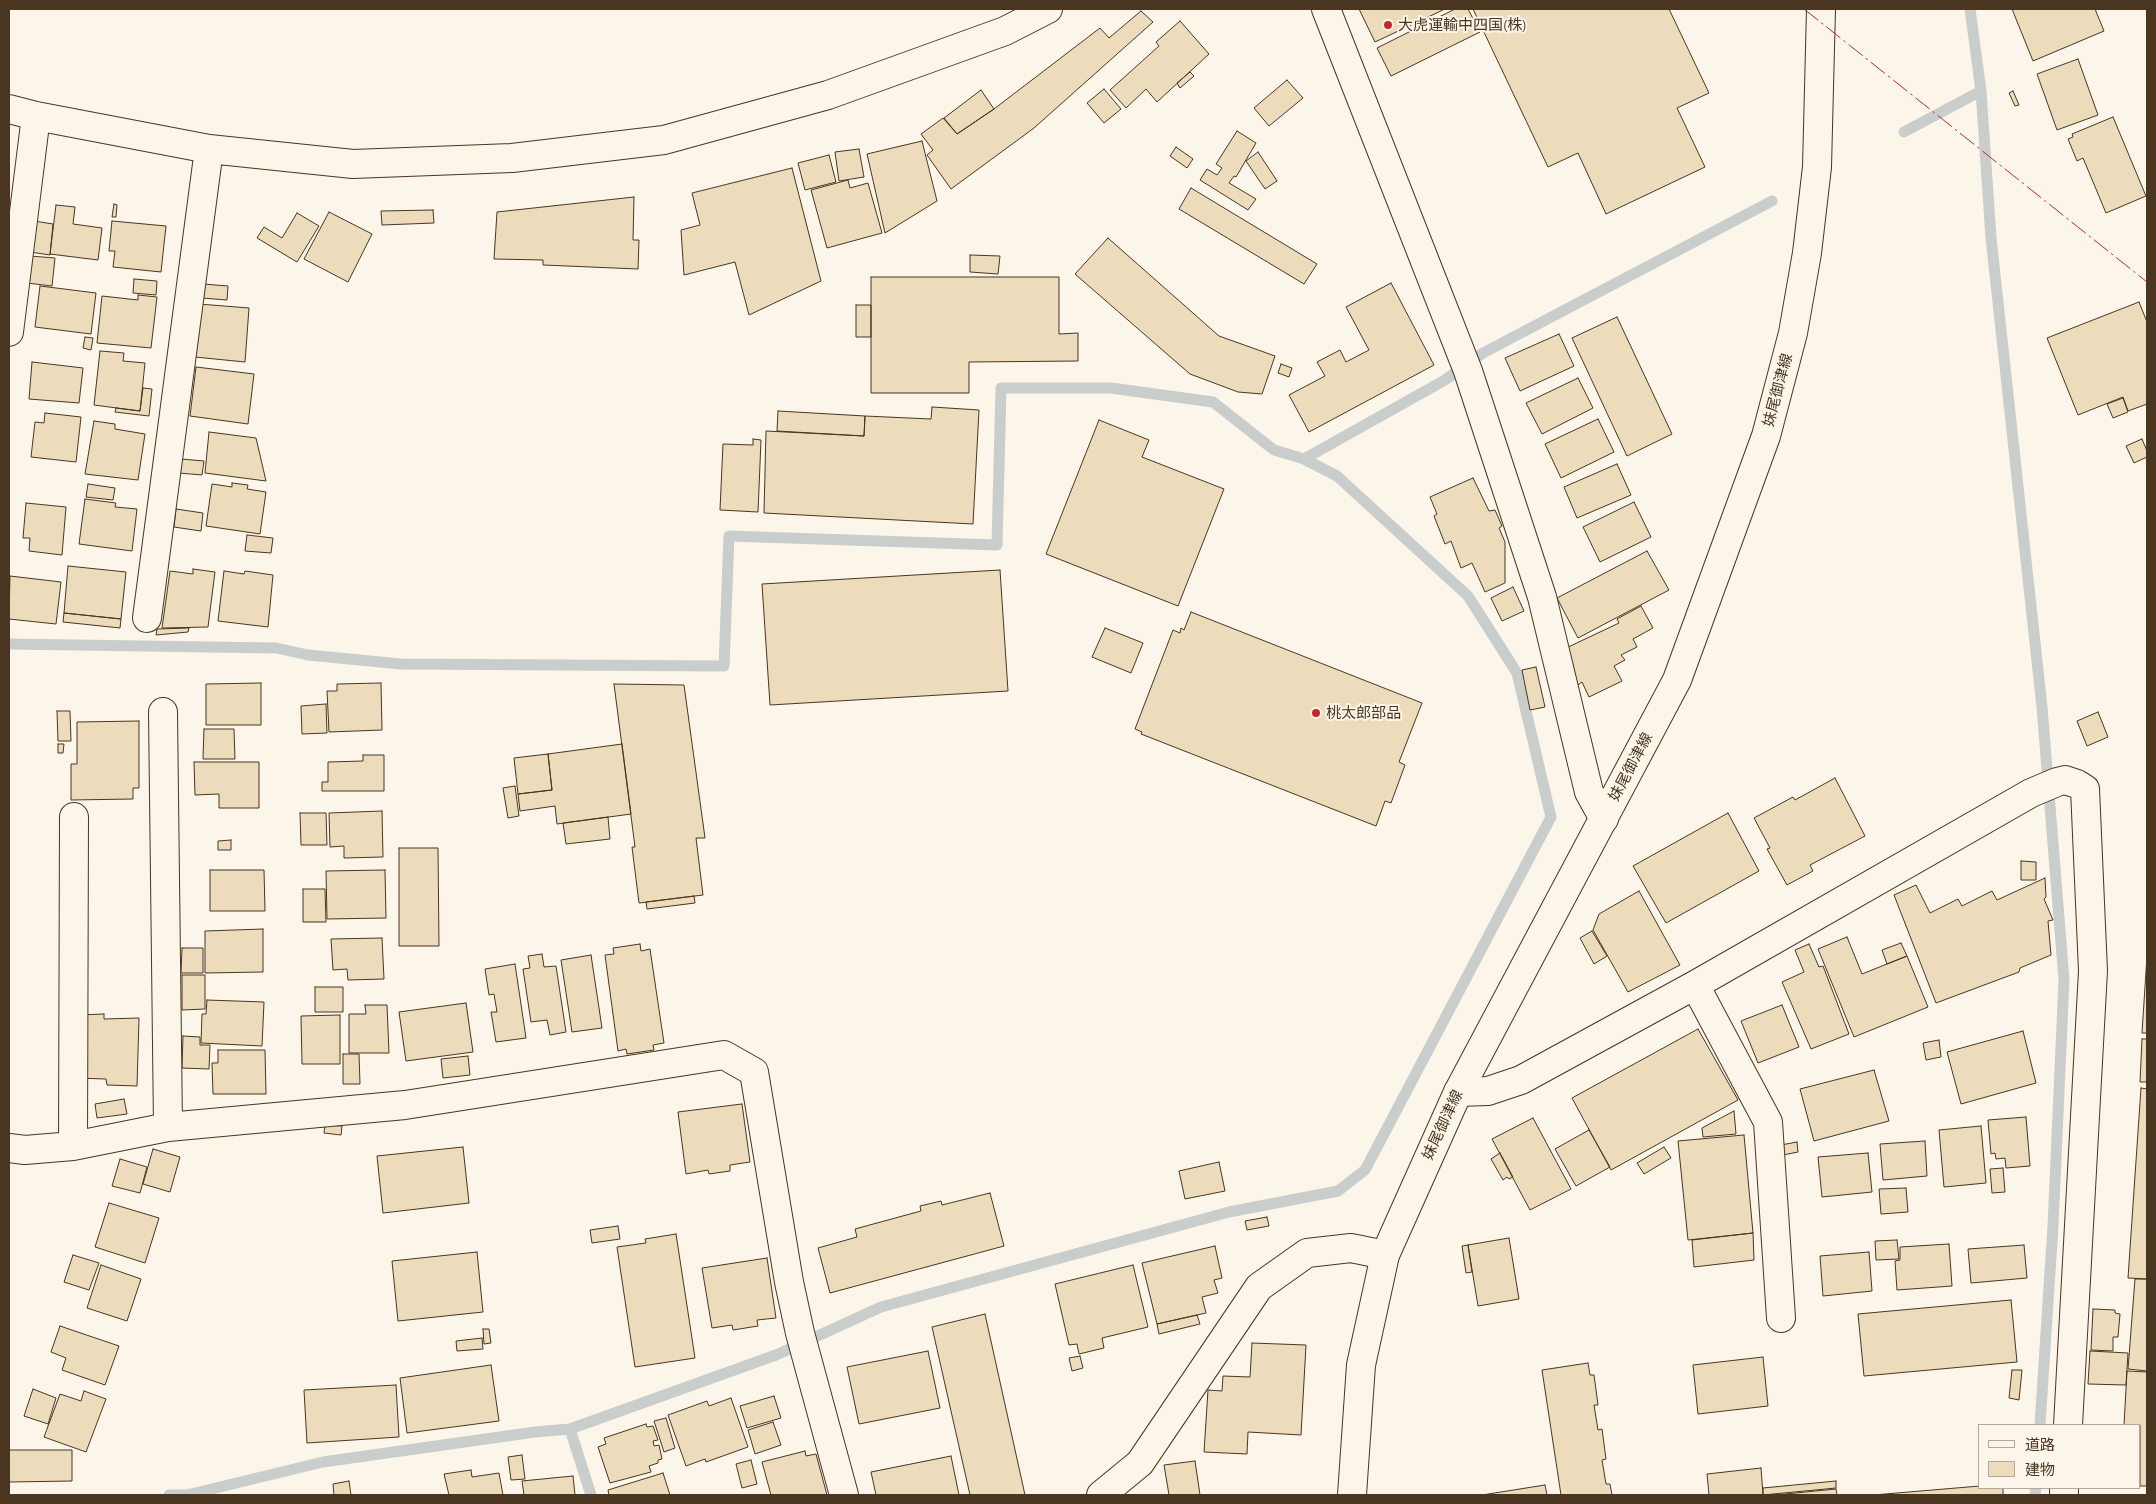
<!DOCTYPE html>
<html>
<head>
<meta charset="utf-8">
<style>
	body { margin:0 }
	#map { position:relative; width:2156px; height:1504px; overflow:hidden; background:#fbf6e9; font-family:"Alegreya Sans","Noto Sans JP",sans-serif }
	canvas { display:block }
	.frame { position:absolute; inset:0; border:10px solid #4a3520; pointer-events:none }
	.legend { position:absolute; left:1978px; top:1424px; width:162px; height:65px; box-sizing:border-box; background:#fbf6e9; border:1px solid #b4a999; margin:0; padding:6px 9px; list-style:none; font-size:15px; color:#4a3520 }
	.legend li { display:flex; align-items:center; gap:10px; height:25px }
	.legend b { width:25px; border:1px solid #b4a999 }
</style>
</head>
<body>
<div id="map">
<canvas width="2156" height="1504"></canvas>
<div class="frame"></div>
<ul class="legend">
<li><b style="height:6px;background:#fbf6e9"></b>道路</li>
<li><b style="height:14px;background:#ecdcbc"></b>建物</li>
</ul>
</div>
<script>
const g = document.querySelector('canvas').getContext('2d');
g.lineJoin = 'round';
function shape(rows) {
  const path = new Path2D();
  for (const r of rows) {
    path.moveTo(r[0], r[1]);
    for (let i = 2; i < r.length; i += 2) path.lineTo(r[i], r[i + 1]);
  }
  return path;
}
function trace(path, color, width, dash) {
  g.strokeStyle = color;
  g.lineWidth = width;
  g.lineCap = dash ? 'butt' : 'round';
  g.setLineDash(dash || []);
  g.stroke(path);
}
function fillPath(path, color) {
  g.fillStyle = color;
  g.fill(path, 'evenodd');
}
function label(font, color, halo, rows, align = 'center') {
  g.font = font + ' "Alegreya Sans","Noto Sans JP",sans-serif';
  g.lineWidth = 4;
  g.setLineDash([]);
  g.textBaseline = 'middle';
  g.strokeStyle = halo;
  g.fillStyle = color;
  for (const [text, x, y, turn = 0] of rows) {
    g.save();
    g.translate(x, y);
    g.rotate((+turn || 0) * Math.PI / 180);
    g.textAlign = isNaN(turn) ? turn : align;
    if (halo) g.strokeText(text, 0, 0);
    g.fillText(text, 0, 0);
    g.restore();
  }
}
const stream = shape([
	[1970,9,1981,91,1991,238,2042,707,2064,980,2053,1226,2040,1425],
	[1904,132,1981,91],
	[1304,459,1445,380,1483,353,1772,201],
	[9,644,276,648,308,655,401,664,724,666,729,536,997,545,1001,388,1111,388,1213,402,1274,450,1304,459,1337,476,1468,596,1517,673,1551,817,1365,1170,1338,1191,1229,1212,881,1307,776,1355,570,1429],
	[169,1495,187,1495,323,1462,535,1432,570,1429,591,1495],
	[2035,1495,2036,1488]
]);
const building = shape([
	[1359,9,1445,9,1375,42,1359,9],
	[1455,9,1468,9,1480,32,1391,76,1377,48,1455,9],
	[1473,9,1669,9,1709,93,1677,108,1705,167,1606,214,1578,153,1548,167,1473,9],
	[2012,9,2095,9,2104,31,2033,61,2012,9],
	[1141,11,1153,22,1034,128,951,189,927,155,933,150,921,134,943,118,957,134,994,109,1100,28,1109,38,1141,11],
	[1180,21,1209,54,1157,102,1146,89,1126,108,1110,90,1159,46,1156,42,1180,21],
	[2078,59,2098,115,2057,130,2037,74,2078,59],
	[1190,72,1194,76,1180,88,1177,83,1190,72],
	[1287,80,1303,98,1269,126,1254,108,1287,80],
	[1104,89,1121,109,1104,123,1087,103,1104,89],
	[981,90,994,109,957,134,944,118,981,90],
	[2013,91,2019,105,2015,106,2009,93,2013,91],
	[2113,117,2146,196,2106,213,2083,158,2077,161,2068,139,2073,137,2072,134,2113,117],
	[1237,131,1256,143,1236,177,1234,176,1229,183,1256,199,1248,210,1200,180,1207,169,1217,175,1222,168,1216,164,1237,131],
	[922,141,937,201,885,233,867,154,922,141],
	[1176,147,1193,159,1187,168,1170,156,1176,147],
	[859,149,864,177,839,181,835,152,859,149],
	[1258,152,1277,181,1265,189,1246,161,1258,152],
	[829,155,836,182,805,190,798,163,829,155],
	[792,168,821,281,749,315,735,262,684,275,681,230,700,225,692,193,792,168],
	[848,180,850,188,868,183,882,233,827,248,811,190,848,180],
	[1191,188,1317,264,1304,284,1179,209,1191,188],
	[634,197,633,240,639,240,638,269,543,265,543,260,494,259,497,212,634,197],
	[114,204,117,205,116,217,112,217,114,204],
	[56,205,75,207,73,224,102,228,98,260,50,254,56,205],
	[433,210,434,223,382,225,381,211,433,210],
	[329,212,372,234,348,282,304,259,329,212],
	[297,213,319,226,297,262,257,238,264,227,282,238,297,213],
	[34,221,53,224,50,255,30,252,34,221],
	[112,221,166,226,161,272,113,267,115,251,109,251,112,221],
	[1108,238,1219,336,1275,356,1262,394,1238,392,1190,374,1075,274,1108,238],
	[970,255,1000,256,998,274,970,272,970,255],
	[30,256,55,258,52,286,27,283,30,256],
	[871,277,1059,277,1059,334,1078,333,1078,361,969,362,969,393,871,393,871,277],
	[134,279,157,281,156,295,133,293,134,279],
	[1391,283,1434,365,1309,432,1289,395,1325,376,1317,362,1340,350,1346,362,1369,350,1346,307,1391,283],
	[203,284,228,286,227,300,202,298,203,284],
	[40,286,96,293,91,334,35,327,40,286],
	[138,295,157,297,151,348,97,343,102,296,138,300,138,295],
	[2139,302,2147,322,2147,404,2128,411,2123,397,2078,415,2047,338,2139,302],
	[199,304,249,308,245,362,195,357,199,304],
	[856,305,871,305,871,337,856,337,856,305],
	[1617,317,1672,434,1627,456,1572,338,1617,317],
	[1559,334,1574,366,1520,391,1505,358,1559,334],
	[85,337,93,338,91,350,83,348,85,337],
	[100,351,124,353,123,361,145,363,140,411,94,405,100,351],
	[32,362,83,368,79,403,29,399,32,362],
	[1281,364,1292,368,1289,377,1278,373,1281,364],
	[196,367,254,374,248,424,190,416,196,367],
	[1578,378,1593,408,1542,434,1526,403,1578,378],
	[143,388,152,389,149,416,115,412,116,408,140,411,143,388],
	[2123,398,2128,412,2113,418,2107,404,2123,398],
	[932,407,979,410,973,524,764,513,766,431,864,436,865,416,931,419,932,407],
	[778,411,865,416,864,436,777,431,778,411],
	[45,413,81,417,76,462,31,457,35,422,44,423,45,413],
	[1598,419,1614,452,1561,478,1545,444,1598,419],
	[1099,420,1149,440,1142,457,1224,489,1178,606,1046,554,1099,420],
	[94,421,115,424,115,429,145,434,138,480,85,474,94,421],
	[209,432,256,438,266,481,205,473,209,432],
	[753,439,761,440,758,512,720,510,723,444,753,445,753,439],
	[2142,439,2147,451,2147,457,2134,463,2126,446,2142,439],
	[181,459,204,461,202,475,179,473,181,459],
	[1617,464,1631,495,1577,518,1564,487,1617,464],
	[1473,478,1489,511,1495,510,1502,526,1499,528,1505,542,1505,583,1485,592,1472,563,1461,568,1451,541,1445,544,1434,516,1437,514,1430,497,1473,478],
	[232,483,248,485,247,489,266,492,260,534,206,526,212,484,232,487,232,483],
	[88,484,115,488,113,500,86,497,88,484],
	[85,499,116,503,115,507,137,509,132,551,79,544,85,499],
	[1634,502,1651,537,1600,562,1583,527,1634,502],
	[26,503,66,507,62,555,29,551,30,538,23,538,26,503],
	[176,509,203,513,201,531,174,527,176,509],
	[247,535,273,538,271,553,245,551,247,535],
	[1647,551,1669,590,1578,638,1557,598,1647,551],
	[68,566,126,572,121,619,64,613,68,566],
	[193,569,215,572,208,627,162,628,170,571,193,574,193,569],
	[1000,570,1008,691,770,705,762,584,1000,570],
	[224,571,244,574,245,571,273,575,268,627,218,621,224,571],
	[10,576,61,582,56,624,9,619,10,576],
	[1513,587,1524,611,1502,621,1491,598,1513,587],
	[1641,606,1653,628,1633,639,1637,647,1621,655,1625,660,1614,666,1622,681,1589,697,1582,682,1578,685,1567,664,1564,649,1619,623,1617,619,1641,606],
	[1191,612,1422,703,1399,762,1405,765,1391,803,1385,801,1376,826,1141,734,1142,732,1135,729,1173,630,1180,633,1181,628,1184,630,1191,612],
	[64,613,121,619,120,628,63,622,64,613],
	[189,628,188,632,156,635,157,629,189,628],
	[1105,628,1143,643,1131,673,1092,657,1105,628],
	[1536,667,1545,707,1530,710,1522,670,1536,667],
	[261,683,261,725,206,725,206,684,261,683],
	[381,683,382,730,329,732,327,691,337,691,337,684,381,683],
	[614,684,684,685,705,838,696,838,703,895,639,903,632,847,635,847,614,684],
	[326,704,327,733,302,734,301,706,326,704],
	[57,711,70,711,71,741,58,741,57,711],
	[2098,712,2108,737,2087,746,2077,721,2098,712],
	[139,721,139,788,133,788,133,799,71,800,71,764,77,764,77,722,139,721],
	[204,729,234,729,235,759,203,759,204,729],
	[58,744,64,744,63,753,58,753,58,744],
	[622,744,631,814,557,824,555,806,520,811,518,794,552,790,548,754,622,744],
	[548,754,552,790,518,794,514,758,548,754],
	[363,755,384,755,384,791,322,791,322,782,328,782,328,762,363,761,363,755],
	[194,762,259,762,259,808,219,808,219,794,195,795,194,762],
	[1835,778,1865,836,1810,865,1813,871,1787,885,1767,849,1770,848,1754,818,1793,797,1795,800,1835,778],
	[515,786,519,816,508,818,503,788,515,786],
	[382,811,383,857,344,858,344,846,330,847,329,813,382,811],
	[300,813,326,813,327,845,301,845,300,813],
	[1728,813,1759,871,1666,923,1633,866,1728,813],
	[608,817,610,839,566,844,563,823,608,817],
	[231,840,231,850,218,850,218,841,231,840],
	[399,848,438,848,439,946,399,946,399,848],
	[2021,861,2036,862,2036,880,2021,880,2021,861],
	[210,870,264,870,265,911,210,911,210,870],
	[385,870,386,918,327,919,326,871,385,870],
	[2045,878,2046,897,2044,899,2053,920,2048,921,2051,955,2020,968,2019,972,1936,1003,1894,895,1916,885,1930,913,1958,899,1962,906,1992,891,1997,900,2045,878],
	[303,889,325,889,326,922,303,922,303,889],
	[1639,891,1680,965,1628,992,1593,930,1599,914,1639,891],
	[694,896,695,903,647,909,646,902,694,896],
	[263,929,263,972,205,973,205,931,263,929],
	[1592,931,1607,956,1594,964,1580,938,1592,931],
	[1847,937,1862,974,1907,956,1928,1007,1854,1037,1818,949,1847,937],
	[382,938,384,979,348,980,347,969,333,970,331,939,382,938],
	[1901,943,1907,956,1887,964,1882,950,1901,943],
	[640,944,641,951,650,949,664,1043,653,1045,654,1050,627,1054,626,1049,618,1051,605,955,614,954,613,948,640,944],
	[1809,944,1819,967,1823,966,1849,1034,1811,1049,1782,982,1804,972,1795,950,1809,944],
	[182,948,203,948,203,973,181,973,182,948],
	[542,954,544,967,556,966,566,1032,550,1035,547,1020,531,1022,523,969,530,968,528,956,542,954],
	[591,955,602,1028,572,1032,561,960,591,955],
	[2147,956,2147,1033,2142,1033,2147,956],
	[515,964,526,1038,496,1042,491,1012,497,1012,494,994,489,995,485,969,515,964],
	[182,975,205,975,205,1009,182,1010,182,975],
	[315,987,343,987,343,1012,315,1012,315,987],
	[207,1000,264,1002,262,1046,201,1043,202,1014,206,1014,207,1000],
	[466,1003,473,1052,406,1061,399,1012,466,1003],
	[365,1005,387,1005,389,1053,349,1053,349,1014,366,1014,365,1005],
	[1782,1005,1799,1047,1758,1063,1741,1021,1782,1005],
	[104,1014,104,1019,139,1018,137,1086,107,1085,106,1079,75,1078,79,1015,104,1014],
	[340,1015,340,1064,302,1064,301,1016,340,1015],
	[1698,1029,1738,1100,1611,1170,1572,1098,1698,1029],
	[2023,1031,2036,1083,1961,1104,1947,1052,2023,1031],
	[183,1036,200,1037,200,1045,210,1045,209,1069,182,1068,183,1036],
	[2142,1039,2147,1039,2147,1082,2140,1082,2142,1039],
	[1939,1040,1941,1057,1926,1060,1923,1043,1939,1040],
	[218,1050,265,1050,266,1094,213,1094,212,1063,218,1063,218,1050],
	[343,1054,359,1054,360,1084,343,1084,343,1054],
	[468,1056,470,1075,443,1078,441,1059,468,1056],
	[1874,1070,1889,1121,1814,1141,1800,1089,1874,1070],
	[2141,1088,2147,1089,2147,1279,2128,1278,2141,1088],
	[124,1099,127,1114,97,1118,95,1104,124,1099],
	[742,1104,750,1162,730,1165,730,1171,709,1174,708,1170,686,1174,678,1112,742,1104],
	[1734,1111,1736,1134,1703,1137,1702,1128,1734,1111],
	[2026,1117,2030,1166,2006,1168,2005,1158,1996,1159,1995,1153,1991,1154,1988,1120,2026,1117],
	[1533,1118,1571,1189,1530,1210,1492,1139,1533,1118],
	[325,1125,342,1126,341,1135,324,1133,325,1125],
	[1981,1126,1986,1183,1944,1187,1939,1130,1981,1126],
	[1589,1130,1610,1167,1576,1186,1555,1149,1589,1130],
	[1744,1135,1753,1233,1688,1240,1678,1141,1744,1135],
	[1925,1141,1927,1176,1883,1180,1880,1144,1925,1141],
	[1797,1142,1798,1152,1783,1155,1781,1145,1797,1142],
	[463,1147,469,1203,383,1213,377,1156,463,1147],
	[1664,1147,1671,1158,1644,1174,1637,1163,1664,1147],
	[153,1149,180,1157,170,1192,143,1184,153,1149],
	[1500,1153,1513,1177,1509,1179,1507,1177,1503,1180,1491,1159,1500,1153],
	[1868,1153,1872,1192,1822,1197,1818,1157,1868,1153],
	[120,1159,147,1167,140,1193,112,1186,120,1159],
	[1219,1162,1225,1191,1185,1199,1179,1171,1219,1162],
	[2003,1168,2005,1192,1992,1193,1990,1169,2003,1168],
	[1906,1188,1908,1212,1881,1214,1879,1189,1906,1188],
	[990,1193,1004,1246,830,1293,818,1248,857,1237,855,1229,921,1211,920,1206,941,1201,942,1205,990,1193],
	[109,1203,159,1218,145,1263,95,1247,109,1203],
	[1267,1217,1269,1226,1247,1230,1245,1221,1267,1217],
	[618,1226,620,1239,592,1243,590,1230,618,1226],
	[1753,1233,1754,1260,1694,1267,1692,1240,1753,1233],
	[676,1234,695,1358,635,1367,617,1247,646,1243,645,1239,676,1234],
	[1509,1238,1519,1299,1478,1306,1468,1245,1509,1238],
	[1897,1240,1899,1259,1876,1260,1875,1241,1897,1240],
	[1949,1244,1952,1286,1897,1290,1895,1261,1900,1260,1900,1247,1949,1244],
	[1468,1245,1472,1272,1466,1273,1462,1246,1468,1245],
	[2024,1245,2027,1278,1971,1283,1968,1249,2024,1245],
	[1215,1246,1222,1278,1214,1280,1218,1293,1202,1297,1206,1313,1157,1324,1142,1263,1215,1246],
	[477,1252,483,1312,398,1321,392,1261,477,1252],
	[1869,1252,1872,1291,1823,1296,1820,1256,1869,1252],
	[73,1255,99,1263,89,1290,64,1282,73,1255],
	[767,1258,776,1318,757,1320,758,1326,733,1330,732,1325,712,1328,702,1268,767,1258],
	[101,1265,141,1279,127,1321,87,1308,101,1265],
	[1133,1265,1148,1327,1102,1338,1104,1348,1079,1354,1077,1344,1069,1345,1055,1284,1133,1265],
	[2135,1279,2147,1279,2147,1371,2128,1369,2135,1279],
	[2011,1300,2017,1362,1864,1376,1858,1314,2011,1300],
	[2093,1309,2115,1310,2115,1313,2120,1314,2118,1337,2113,1337,2113,1351,2091,1350,2093,1309],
	[985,1314,1025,1495,970,1495,932,1327,985,1314],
	[1197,1315,1200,1324,1159,1334,1157,1324,1197,1315],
	[60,1326,119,1346,105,1385,62,1370,66,1358,51,1352,60,1326],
	[483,1329,489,1329,491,1343,484,1344,483,1329],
	[482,1338,483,1349,457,1351,456,1341,482,1338],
	[1252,1343,1306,1345,1301,1435,1248,1432,1247,1454,1204,1452,1208,1390,1222,1391,1223,1376,1250,1377,1252,1343],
	[928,1351,940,1408,859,1424,847,1367,928,1351],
	[2090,1351,2128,1353,2126,1385,2088,1384,2090,1351],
	[1080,1356,1083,1368,1072,1371,1069,1358,1080,1356],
	[1763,1357,1768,1406,1698,1414,1693,1365,1763,1357],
	[1588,1363,1590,1375,1594,1375,1598,1405,1594,1405,1598,1430,1602,1429,1606,1459,1602,1460,1606,1484,1610,1484,1612,1495,1561,1495,1542,1370,1588,1363],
	[491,1365,499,1421,407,1433,400,1378,491,1365],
	[2012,1370,2022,1370,2019,1400,2009,1398,2012,1370],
	[2127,1371,2147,1372,2147,1486,2140,1486,2140,1425,2124,1425,2127,1371],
	[396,1385,399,1437,307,1443,304,1390,396,1385],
	[33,1389,56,1398,48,1424,24,1416,33,1389],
	[84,1391,106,1399,86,1452,44,1437,60,1394,81,1401,84,1391],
	[774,1396,781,1418,747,1428,740,1406,774,1396],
	[731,1398,748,1447,706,1462,705,1459,686,1466,668,1415,707,1401,709,1406,731,1398],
	[666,1418,675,1448,664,1452,654,1421,666,1418],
	[773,1422,781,1445,755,1454,748,1430,773,1422],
	[646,1424,647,1427,653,1426,658,1440,653,1441,654,1446,659,1445,662,1459,658,1460,658,1463,649,1466,651,1472,610,1483,598,1447,606,1444,604,1438,646,1424],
	[9,1450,72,1450,72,1481,9,1482,9,1450],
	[805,1451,806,1456,816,1454,827,1495,771,1495,762,1462,805,1451],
	[522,1455,525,1479,511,1480,508,1457,522,1455],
	[951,1456,959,1495,876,1495,871,1472,951,1456],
	[751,1460,757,1484,742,1488,736,1464,751,1460],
	[1195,1461,1200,1495,1169,1495,1164,1465,1195,1461],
	[1761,1468,1763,1495,1709,1495,1707,1474,1761,1468],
	[471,1470,472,1477,499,1473,503,1495,449,1495,444,1474,471,1470],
	[663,1473,670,1495,609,1495,608,1490,663,1473],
	[573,1476,575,1495,524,1495,522,1481,573,1476],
	[349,1481,351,1495,334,1495,333,1484,349,1481],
	[1836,1481,1836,1488,1763,1495,1763,1488,1836,1481],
	[1545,1485,1547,1495,1482,1495,1545,1485],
	[1980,1486,1980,1488,2003,1488,2003,1495,1873,1495,1980,1486],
	[1836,1489,1837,1495,1775,1495,1836,1489]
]);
const street = shape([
	[1326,9,1468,371,1542,597,1589,792,1604,819],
	[9,109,36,116,209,149,353,164,512,158,664,140,828,95,1005,31,1048,9],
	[9,332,36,116],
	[147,618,209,149],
	[163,712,168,1127],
	[74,817,73,1146,168,1127,405,1105,724,1055,754,1072,789,1282,800,1333,844,1495],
	[1695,985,1768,1122,1781,1318],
	[1458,1092,1488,1091,1521,1080,1695,985,2031,793,2057,782,2065,780,2077,784,2085,789,2093,971,2068,1425],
	[9,1148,25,1150,73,1146],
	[1101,1495,1140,1463,1259,1287,1307,1253,1351,1248,1385,1255],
	[2064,1495,2064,1488]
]);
const primary = shape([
	[1352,1495,1361,1365,1385,1255,1458,1092,1677,680,1766,436,1793,333,1807,253,1817,167,1821,9]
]);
const power = shape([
	[1804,9,2147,282]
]);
const markers = [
	[1388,25,5,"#c62828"],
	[1316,713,5,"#c62828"]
];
const poiNames = [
	["大虎運輸中四国(株)",1398,25],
	["桃太郎部品",1326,713]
];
const streetNames = [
	["妹尾御津線",1778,390,-75],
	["妹尾御津線",1631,767,-62],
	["妹尾御津線",1443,1125,-65]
];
trace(stream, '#c9cecd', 11);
fillPath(building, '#ecdcbc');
trace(building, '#4a3520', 1);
trace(street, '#4a3520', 30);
trace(primary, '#4a3520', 30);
trace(street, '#fbf6e9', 28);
trace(primary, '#fbf6e9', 28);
trace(power, '#c62828', 1, [18, 4, 2.5, 4]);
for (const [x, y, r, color] of markers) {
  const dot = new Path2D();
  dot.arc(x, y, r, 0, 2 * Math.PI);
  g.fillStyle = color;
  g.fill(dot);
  trace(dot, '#fbf6e9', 2);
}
label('15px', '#4a3520', '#fbf6e9', poiNames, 'left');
label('15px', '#4a3520', '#fbf6e9', streetNames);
</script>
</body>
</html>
